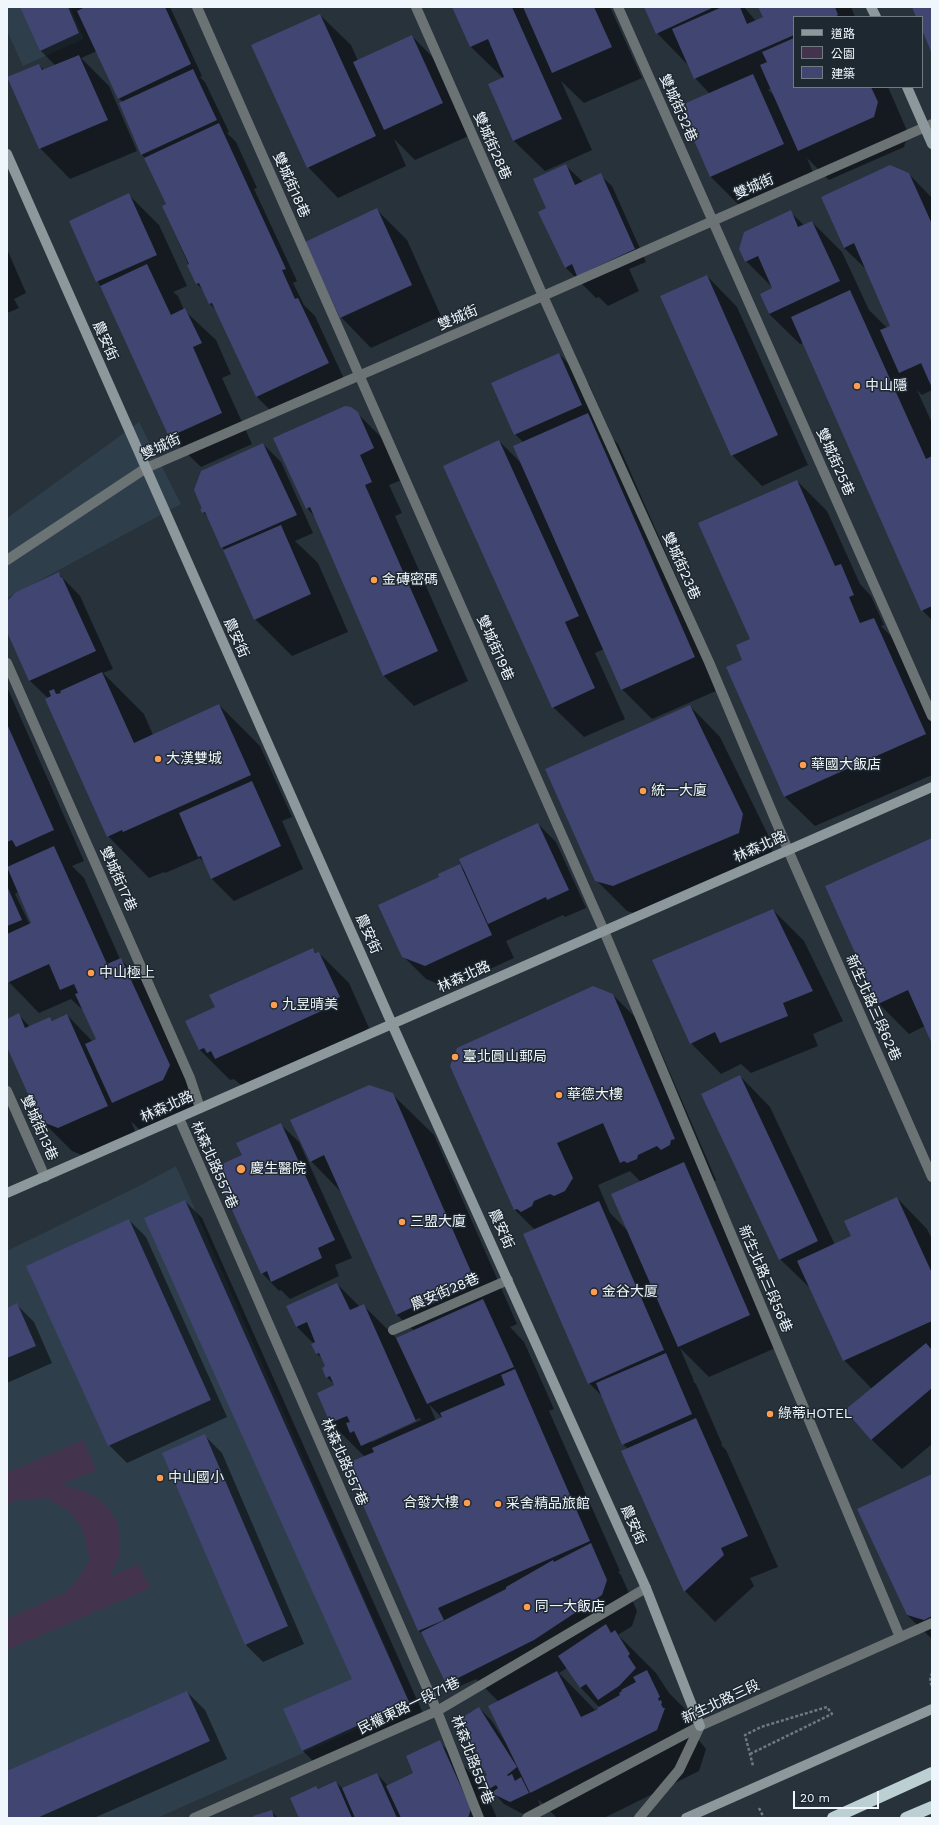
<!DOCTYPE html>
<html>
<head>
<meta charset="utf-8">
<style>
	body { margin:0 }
	#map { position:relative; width:939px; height:1825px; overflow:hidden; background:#27323b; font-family:"Work Sans","Noto Sans TC",sans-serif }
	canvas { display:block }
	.frame { position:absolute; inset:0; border:8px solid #eff6fc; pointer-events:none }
	.legend { position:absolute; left:793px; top:16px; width:130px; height:72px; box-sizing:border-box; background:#1e2831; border:1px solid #727a82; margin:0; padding:5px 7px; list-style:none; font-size:12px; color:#eff6fc }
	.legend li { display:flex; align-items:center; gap:8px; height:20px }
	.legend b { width:20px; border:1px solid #727a82 }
	.scale { position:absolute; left:793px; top:1791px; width:86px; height:18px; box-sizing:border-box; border:2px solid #eff6fc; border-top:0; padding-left:5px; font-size:12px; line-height:14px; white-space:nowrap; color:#eff6fc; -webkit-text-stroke:3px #1e2831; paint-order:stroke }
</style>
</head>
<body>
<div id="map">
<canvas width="939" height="1825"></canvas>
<div class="frame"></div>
<ul class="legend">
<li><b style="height:5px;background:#8c989b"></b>道路</li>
<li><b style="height:11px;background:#44334d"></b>公園</li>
<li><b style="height:11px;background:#414572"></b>建築</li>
</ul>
<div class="scale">20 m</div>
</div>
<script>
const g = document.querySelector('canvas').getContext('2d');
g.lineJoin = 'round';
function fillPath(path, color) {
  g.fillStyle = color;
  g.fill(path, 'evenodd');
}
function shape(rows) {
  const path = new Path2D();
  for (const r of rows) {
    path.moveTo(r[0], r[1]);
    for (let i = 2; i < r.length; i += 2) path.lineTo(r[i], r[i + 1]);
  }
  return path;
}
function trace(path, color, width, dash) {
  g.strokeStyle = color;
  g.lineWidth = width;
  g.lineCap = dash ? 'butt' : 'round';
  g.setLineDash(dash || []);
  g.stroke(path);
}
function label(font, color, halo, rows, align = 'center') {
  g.font = font + ' "Work Sans","Noto Sans TC",sans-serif';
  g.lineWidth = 3;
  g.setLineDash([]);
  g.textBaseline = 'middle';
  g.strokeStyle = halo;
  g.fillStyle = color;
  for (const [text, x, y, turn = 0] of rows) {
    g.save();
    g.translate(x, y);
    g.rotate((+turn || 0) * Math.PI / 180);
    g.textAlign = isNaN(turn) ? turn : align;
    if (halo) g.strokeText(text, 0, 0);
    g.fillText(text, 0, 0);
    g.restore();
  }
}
const built = shape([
	[7,7,70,7,84,39,23,66,7,31],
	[139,422,181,504,7,598,7,518],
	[176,1166,411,1705,157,1818,7,1818,7,1251,141,1185]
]);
const green = shape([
	[83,1440,96,1470,61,1485,84,1491,104,1503,117,1521,120,1539,120,1556,109,1577,139,1564,150,1588,7,1650,7,1619,65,1593,79,1578,90,1560,83,1530,70,1511,46,1498,16,1500,7,1504,7,1473]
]);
const shadow = shape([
	[21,7,170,7,202,76,200,77,205,82,229,132,227,133,236,142,257,188,254,189,297,281,293,283,304,305,315,316,345,381,274,414,256,396,217,311,210,304,203,290,197,284,163,207,168,205,146,159,142,155,120,104,123,102,118,98,97,51,81,58,109,86,137,151,70,179,40,148,39,65,44,70,55,65,41,51],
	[453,7,610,7,642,78,584,103,561,81,592,150,545,171,514,141,489,84,503,78,471,47],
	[645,7,744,7,756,21,764,18,759,7,851,7,855,17,794,17,794,87,888,87,908,133,904,147,829,180,807,158,814,175,741,207,710,176,710,94,695,78,687,64,657,33],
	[771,88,775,96,768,90],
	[320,15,351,45,358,61,412,36,442,67,473,134,415,160,394,139,406,166,338,198,308,167],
	[565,165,583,182,600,175,612,186,646,262,629,269,639,291,608,306,599,297,596,298,565,267,547,208],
	[909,174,932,198,932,390,922,395,917,390,932,423,932,620,922,610,803,343,800,344,769,314,761,295,774,289,746,261,790,212,804,225,812,222,842,252,869,310,887,328,892,326,867,270,844,248],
	[926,361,908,369,908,367],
	[129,195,159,225,187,286,173,292,178,296,184,310,216,340,231,374,222,378,252,444,201,467,170,437,70,221],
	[377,210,407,240,441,316,371,348,341,317],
	[7,249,26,293,14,299,19,308,7,313],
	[707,276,737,307,808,465,762,486,732,455],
	[559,354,589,384,612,436,610,436,618,444,725,687,652,719,622,689,604,649,595,653,625,719,584,737,553,707,499,441,522,464,523,442,515,434],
	[357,413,388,444,404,479,389,485,402,513,395,516,468,681,414,706,383,675,315,517,307,508],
	[263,444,281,462,313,533,295,541,318,563,348,632,292,656,255,619,210,519,201,510],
	[797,481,827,511,860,584,871,596,884,625,881,626,904,649,932,712,932,775,815,826,784,796,743,660,751,640],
	[58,573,80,596,113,669,103,673,144,714,153,735,219,705,260,746,292,817,282,821,303,869,234,901,212,879,204,862,200,858,165,873,164,872,149,878,108,836,48,698,30,681,7,630,7,602],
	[7,687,84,861,72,866,84,878,120,959,152,989,200,1096,194,1110,143,1133,131,1121,137,1136,89,1158,72,1151,41,1120,7,1044,7,1020,19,1015,30,1027,50,1018,53,1021,67,1015,93,1042,97,1040,85,1012,71,999,39,1013,7,980],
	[18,892,32,923,30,925,15,894],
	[690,706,720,737,773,845,770,863,644,916,627,911,596,880],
	[538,824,556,842,586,908,565,917,563,915,506,941,514,958,448,988,426,979,403,956,440,878,460,865,464,870],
	[932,840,932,1041,925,1026,909,1034,878,1003],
	[773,910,804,941,843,1021,813,1034,818,1046,751,1073,741,1064,721,1074,691,1043],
	[313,949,317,954,319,953,349,983,369,1028,365,1030,367,1034,246,1089,234,1079,230,1080,200,1050,186,1021,216,1008],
	[613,995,654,1036,716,1180,713,1182,780,1346,709,1377,680,1348,694,1381,693,1381,696,1384,722,1444,721,1445,726,1450,778,1567,750,1578,754,1586,715,1622,685,1591,622,1451,628,1449,623,1444,602,1396,589,1383,535,1230,515,1210,451,1066],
	[630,1171,641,1182,628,1231,610,1213,598,1185],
	[740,1076,770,1107,835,1245,852,1237,897,1198,927,1229,932,1239,932,1444,902,1469,871,1439,872,1389,844,1360,812,1290,780,1259],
	[392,1094,434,1135,517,1324,510,1327,524,1342,554,1409,549,1411,620,1571,618,1572,621,1575,637,1611,632,1626,618,1635,656,1673,669,1693,688,1712,700,1738,698,1739,706,1749,699,1771,604,1818,557,1818,538,1799,540,1805,523,1814,504,1804,489,1788,489,1775,479,1754,479,1708,491,1720,506,1743,507,1743,499,1702,476,1679,453,1689,447,1683,423,1635,419,1631,346,1465,365,1457,331,1423,318,1394,335,1385,327,1377,326,1367,324,1360,317,1354,314,1344,297,1327,287,1306,337,1284,360,1307,363,1305,397,1339,414,1331,397,1315,341,1192,311,1161],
	[429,1404,442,1418,436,1421],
	[420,1418,421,1420,372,1442,370,1440],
	[567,1668,580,1687,600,1708,595,1710,559,1673],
	[281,1125,299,1142,352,1258,335,1265,339,1276,290,1299,281,1290,279,1291,262,1273,243,1156],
	[185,1201,202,1218,426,1720,320,1768,302,1750,353,1679],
	[129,1220,146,1237,227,1417,127,1463,109,1445],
	[17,1305,34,1322,52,1363,7,1383,7,1309],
	[204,1435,222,1453,304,1644,263,1662,245,1644],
	[932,1475,932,1639,907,1615],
	[187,1692,205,1710,227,1759,94,1818,7,1818,7,1772],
	[439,1742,481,1783,497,1818,301,1818,316,1787,318,1789,336,1782,343,1789,377,1774,388,1786,415,1773],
	[271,1811,278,1818,255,1818]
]);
const building = shape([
	[20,7,68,7,79,33,40,51],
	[85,7,165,7,191,64,118,99,77,11],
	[452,7,512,7,562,119,513,141,488,84,504,77,488,39,470,47],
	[523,7,594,7,612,47,552,73],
	[644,7,714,7,656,34],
	[722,7,740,7,747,24,763,17,758,7,835,7,838,15,834,17,794,17,794,35,694,79,672,29],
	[912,7,932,7,932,54,922,30,922,17,916,17],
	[320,14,376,136,307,168,251,45],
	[412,35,443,103,384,130,353,62],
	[794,38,794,87,871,87,878,102,874,117,798,151,760,65,767,62,762,52],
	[79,55,108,120,39,149,7,77,39,64,42,70],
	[193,69,217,120,141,155,119,103],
	[753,74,784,144,710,177,679,106],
	[219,123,286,269,282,270,295,299,298,298,329,363,256,397,212,303,209,304,199,283,196,284,187,265,189,264,162,206,166,204,144,158],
	[566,164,575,185,601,173,635,249,577,276,572,264,565,268,538,212,546,208,533,179],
	[890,165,909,173,932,224,932,388,921,363,899,373,880,330,890,326,854,243,844,248,821,197],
	[129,193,157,255,96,282,69,221],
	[377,208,412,285,340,318,305,242],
	[791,210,798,227,812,221,840,281,769,314,760,294,772,288,758,256,745,262,739,249,744,232],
	[147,264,171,315,185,308,202,343,193,347,222,413,169,437,100,286],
	[707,275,778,435,731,456,660,296],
	[850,290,926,459,932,456,932,606,921,611,791,317],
	[559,353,582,405,514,435,491,383],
	[345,406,351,407,358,412,374,448,360,455,372,482,365,485,438,651,383,676,310,507,306,509,273,438],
	[588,413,695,657,621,690,513,446],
	[499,440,579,616,565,622,595,688,552,708,443,466],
	[263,443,297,515,221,548,205,512,202,513,200,509,202,509,194,490,201,471],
	[797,480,835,566,841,564,854,595,849,597,860,623,874,618,926,734,784,797,726,667,742,660,736,645,750,639,698,523],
	[281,525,311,594,254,620,223,550],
	[59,572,61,578,62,577,96,651,29,681,7,632,7,601,16,592],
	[102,672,134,743,219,704,251,775,123,832,122,830,107,837,45,699,51,696,49,691,54,689,56,694,61,693,60,691],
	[690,705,743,814,739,833,613,886,595,881,545,769],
	[7,724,54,830,16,847,12,840,7,842],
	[252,781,281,846,211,879,201,856,198,857,179,813],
	[538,823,569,890,547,900,546,897,488,924,459,859],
	[932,838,932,1044,908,990,878,1004,825,886],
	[54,846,107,964,121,958,170,1065,163,1080,112,1103,85,1044,96,1039,75,994,78,993,74,984,60,990,49,964,7,983,7,934,31,923,7,867],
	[460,864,492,935,425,966,402,957,378,905,439,877,438,874],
	[7,886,22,920,7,926],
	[773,909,813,991,783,1003,788,1016,720,1043,715,1032,690,1044,652,960],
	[313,948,315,953,319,952,340,997,335,999,337,1004,215,1059,211,1051,207,1053,204,1048,199,1050,185,1021,215,1007,209,995],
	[593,986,613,994,675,1139,671,1140,670,1145,661,1150,657,1146,638,1155,637,1159,627,1163,624,1161,620,1163,603,1123,557,1143,573,1178,565,1191,554,1196,550,1194,534,1201,532,1206,521,1212,517,1209,514,1210,450,1066,457,1048],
	[19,1013,25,1028,50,1017,52,1021,67,1014,108,1106,58,1128,40,1121,7,1047,7,1019],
	[740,1075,818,1241,779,1260,701,1094],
	[369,1085,393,1093,476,1283,431,1304,430,1302,414,1309,413,1307,396,1315,324,1155,310,1162,290,1120],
	[281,1123,335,1240,318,1248,322,1258,271,1282,267,1271,261,1274,213,1168,242,1155,236,1143],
	[684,1162,750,1315,678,1347,611,1194],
	[897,1197,932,1273,932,1321,843,1361,797,1261,851,1236,844,1221],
	[185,1200,409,1702,302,1751,283,1709,352,1679,144,1218],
	[599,1201,664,1350,588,1384,523,1234],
	[129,1219,211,1400,108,1446,26,1266],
	[337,1283,350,1310,364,1304,416,1421,361,1446,354,1431,350,1433,346,1423,350,1422,347,1416,330,1423,317,1393,334,1385,330,1376,326,1378,322,1368,325,1366,319,1353,316,1354,311,1344,315,1342,307,1322,296,1327,286,1306],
	[483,1299,514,1367,427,1404,396,1338],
	[17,1303,36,1346,7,1358,7,1308],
	[926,1343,932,1350,932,1388,871,1440,845,1410],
	[666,1353,692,1414,622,1445,596,1383],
	[515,1369,590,1541,438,1608,444,1620,418,1631,345,1464,374,1452,372,1448,442,1417,440,1413,505,1385,501,1375],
	[696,1418,748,1536,721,1548,724,1555,684,1592,621,1451],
	[205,1434,288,1626,245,1645,162,1453],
	[932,1474,932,1616,924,1620,907,1615,857,1509],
	[591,1543,607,1580,602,1595,534,1640,446,1684,421,1632,506,1589,506,1587,553,1560,554,1562],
	[606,1624,611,1633,615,1630,630,1654,628,1656,636,1668,619,1686,598,1700,586,1684,580,1688,558,1656],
	[647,1670,660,1697,658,1698,659,1701,661,1700,662,1703,661,1704,663,1708,665,1708,657,1730,530,1793,488,1706,557,1671,581,1717,598,1709,597,1708,620,1695,619,1693,622,1691,621,1690,636,1682,633,1677],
	[187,1691,210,1741,37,1818,7,1818,7,1771],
	[479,1707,517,1767,507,1775,508,1776,512,1774,515,1781,521,1777,529,1793,510,1802,491,1793,498,1788,496,1785,489,1789,483,1778,487,1775,475,1756,478,1754,458,1723,458,1720],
	[440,1740,471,1809,468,1818,401,1818,386,1786,413,1773,406,1756],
	[377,1773,397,1818,355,1818,342,1788],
	[336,1781,352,1818,299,1818,290,1798,316,1786,318,1789],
	[272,1810,274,1818,254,1818,253,1816]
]);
const path = shape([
	[932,1673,930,1681,932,1686],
	[750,1754,832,1714,827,1707,761,1727,745,1735,750,1754,753,1766],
	[759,1808,764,1818]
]);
const lane = shape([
	[197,7,604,931,900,1637],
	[416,7,543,296,709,662,788,850,932,1177],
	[618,7,932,716],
	[7,663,190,1078,200,1108],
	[7,1091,45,1177],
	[179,1118,437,1711,479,1818],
	[393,1330,508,1280],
	[639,1818,679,1770,700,1726]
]);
const street = shape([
	[7,560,146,468,543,296,932,124],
	[194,1818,437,1711,646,1588],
	[527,1818,700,1726,932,1623]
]);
const secondary = shape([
	[871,7,876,17],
	[907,87,932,144],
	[7,154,392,1024,646,1588,700,1726],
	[7,1193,932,787],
	[686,1818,932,1709]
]);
const highway = shape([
	[833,1818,932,1773],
	[906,1818,932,1807]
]);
const markers = [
	[857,386,4,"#fc9d52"],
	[374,580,4,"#fc9d52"],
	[158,759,4,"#fc9d52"],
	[803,765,4,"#fc9d52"],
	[643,791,4,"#fc9d52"],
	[91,973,4,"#fc9d52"],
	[274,1005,4,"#fc9d52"],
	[455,1057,4,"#fc9d52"],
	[559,1095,4,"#fc9d52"],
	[241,1169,5,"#fc9d52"],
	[402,1222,4,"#fc9d52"],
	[594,1292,4,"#fc9d52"],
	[770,1414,4,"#fc9d52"],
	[160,1478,4,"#fc9d52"],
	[467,1503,4,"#fc9d52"],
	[498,1504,4,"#fc9d52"],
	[527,1607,4,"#fc9d52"]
];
const streetNames = [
	["雙城街32巷",678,108,66],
	["雙城街28巷",492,146,66],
	["雙城街18巷",291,185,66],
	["雙城街",754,187,-24],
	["雙城街",458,318,-23],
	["農安街",105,341,66],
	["雙城街",161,447,-25],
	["雙城街25巷",835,462,66],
	["雙城街23巷",681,566,66],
	["農安街",236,638,66],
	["雙城街19巷",495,648,66],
	["林森北路",760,847,-24],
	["雙城街17巷",118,879,66],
	["農安街",368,934,66],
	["林森北路",464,977,-24],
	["新生北路三段62巷",873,1008,66],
	["林森北路",167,1107,-24],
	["雙城街13巷",39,1128,66],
	["林森北路557巷",214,1165,66],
	["農安街",501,1229,66],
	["新生北路三段56巷",765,1279,67],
	["農安街28巷",445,1292,-23],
	["林森北路557巷",344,1462,66],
	["農安街",633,1525,66],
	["新生北路三段",721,1702,-25],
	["民權東路一段71巷",409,1706,-26],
	["林森北路557巷",472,1760,69]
];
const poiNames = [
	["中山隱",865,386],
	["金磚密碼",382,580],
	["大漢雙城",166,759],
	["華國大飯店",811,765],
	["統一大廈",651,791],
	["中山極上",99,973],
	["九昱晴美",282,1005],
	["臺北圓山郵局",463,1057],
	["華德大樓",567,1095],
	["慶生醫院",250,1169],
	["三盟大廈",410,1222],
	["金谷大厦",602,1292],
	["綠蒂HOTEL",778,1414],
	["中山國小",168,1478],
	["合發大樓",459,1503,"right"],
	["采舍精品旅館",506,1504],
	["同一大飯店",535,1607]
];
fillPath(built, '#2e3e4b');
fillPath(green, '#44334d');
fillPath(shadow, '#0007');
fillPath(building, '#414572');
trace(path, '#707981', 2.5, [3, 2]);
trace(lane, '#6b7375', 10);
trace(street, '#6b7375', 10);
trace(secondary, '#8c989b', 10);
trace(highway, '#bccfd3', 12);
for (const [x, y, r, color] of markers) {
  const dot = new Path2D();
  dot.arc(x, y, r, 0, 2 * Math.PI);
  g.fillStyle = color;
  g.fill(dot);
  trace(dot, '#1e2831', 1.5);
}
label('14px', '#eff6fc', '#1e2831', streetNames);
label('14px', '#eff6fc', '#1e2831', poiNames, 'left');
</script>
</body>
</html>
